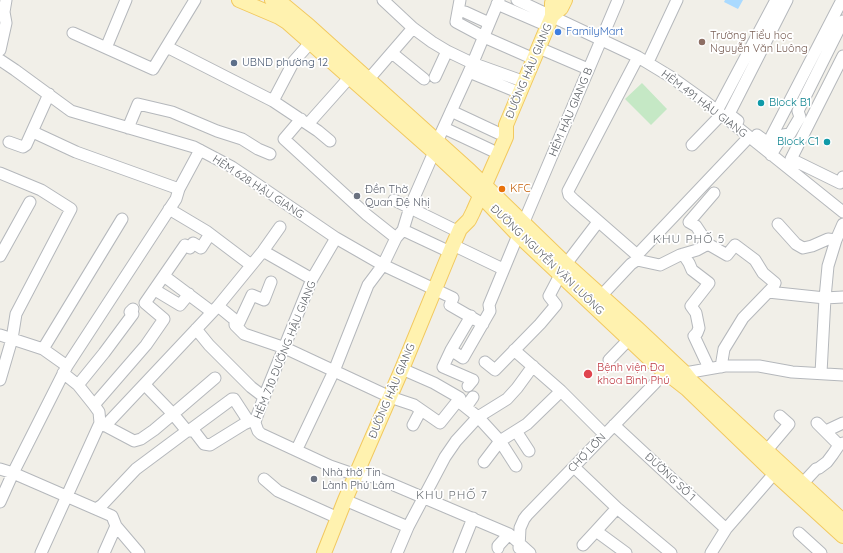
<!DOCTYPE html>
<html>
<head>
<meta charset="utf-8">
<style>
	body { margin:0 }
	canvas { display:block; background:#f1efe8 }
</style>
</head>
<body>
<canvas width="843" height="553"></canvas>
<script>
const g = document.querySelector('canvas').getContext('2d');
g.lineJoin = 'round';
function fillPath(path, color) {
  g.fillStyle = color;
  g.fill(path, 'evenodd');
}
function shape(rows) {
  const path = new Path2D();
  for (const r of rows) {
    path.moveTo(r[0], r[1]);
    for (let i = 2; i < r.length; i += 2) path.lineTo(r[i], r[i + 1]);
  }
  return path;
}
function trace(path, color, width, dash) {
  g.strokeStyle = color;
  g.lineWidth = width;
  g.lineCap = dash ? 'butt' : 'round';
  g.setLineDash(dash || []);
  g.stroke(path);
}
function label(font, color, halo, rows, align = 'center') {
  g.font = font + ' Quicksand,sans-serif';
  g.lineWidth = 3.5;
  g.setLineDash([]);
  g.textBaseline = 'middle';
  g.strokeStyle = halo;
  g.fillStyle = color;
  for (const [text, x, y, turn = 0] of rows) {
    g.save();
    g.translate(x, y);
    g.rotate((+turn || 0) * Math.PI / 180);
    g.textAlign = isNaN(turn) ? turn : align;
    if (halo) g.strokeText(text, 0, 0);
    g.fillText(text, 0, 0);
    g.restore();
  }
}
const green = shape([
	[642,83,667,109,651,125,625,99]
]);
const water = shape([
	[725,0,743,0,738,9,724,2]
]);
const minor = shape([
	[383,0,413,28,432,42,447,51,472,63,525,82],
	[460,0,456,22,484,37,534,59],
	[517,0,638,57,671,77,706,102,843,212],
	[497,4,548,26],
	[465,12,489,23],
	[73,33,153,69,195,0],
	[167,47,273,101,318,131,330,141],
	[106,48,126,0],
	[539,48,588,69],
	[0,50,6,23,4,12,6,0],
	[392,53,424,79],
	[843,56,791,159,840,183,843,177],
	[0,60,15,70,71,111,194,147,232,167,336,238,383,265,453,298,450,305,483,324],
	[648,62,677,0],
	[469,72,520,93],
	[435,77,447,51],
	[368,80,413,28],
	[273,101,294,61,310,43],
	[451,111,498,133],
	[717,111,776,0],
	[301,119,284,139,367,215,396,238],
	[738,121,729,114,787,0],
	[308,124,349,78],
	[128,128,138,104,172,112,217,131,242,139,258,149,270,154],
	[444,128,491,150],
	[33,132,76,152,179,189],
	[757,135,768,143,842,0],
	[783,135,790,134,800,117,798,111,843,21],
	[9,142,23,147,26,145,49,94],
	[437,142,469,72,499,0],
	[692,145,721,115],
	[771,155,783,135],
	[0,173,41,190,71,209,16,314,12,339,0,380],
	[714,193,689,222,696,226,708,244,727,255,735,245,755,260,763,273,775,283,773,287,743,318,724,349,721,367],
	[394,200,459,232],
	[169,209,206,231,251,265],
	[523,224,618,0],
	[778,224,796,244,803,248,812,246,828,239,836,240],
	[280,227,263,251,218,306,235,320,235,325,244,334,285,348,390,397,414,405,440,423,460,398,434,383,402,369],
	[403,230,450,252],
	[336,238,312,279,264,397,256,419,255,423,258,431,261,434,330,466,356,475,375,477,509,534,530,553],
	[453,245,503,269],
	[263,251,312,279],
	[683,254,689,263,692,270,709,283,691,306,696,313,699,328,697,333,694,336,709,368],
	[637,255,574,200,569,195,568,191,638,57],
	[0,256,30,202],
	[637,260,637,255,749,137],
	[566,264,598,222],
	[164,276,212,312],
	[155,290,180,305,189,294],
	[768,292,825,298,843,297],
	[601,296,631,264,637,260,660,265,680,255,697,250,708,244],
	[237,327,252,295,264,300,271,282],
	[196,329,209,345,251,387,264,397],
	[0,335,43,349,67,366],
	[43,349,122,219],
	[451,350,463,358,490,311,489,305,518,235],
	[514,350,561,391,605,435],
	[609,360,634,334],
	[485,362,495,370,540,324,556,305,549,296,560,275],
	[63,373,78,385,94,405,99,412,100,423],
	[685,373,725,366,759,366,792,372,843,375],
	[821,373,825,298,828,266,836,240,843,224],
	[78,385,104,353,133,314,130,312,133,309],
	[468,386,473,380,443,367,451,350,471,316],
	[458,401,478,417,500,441,516,466],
	[94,405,146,345,164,319,145,303,185,245,190,248,193,243,201,248,210,234],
	[466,407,473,397],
	[100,423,134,441,141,439,154,430,173,414,145,385],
	[817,423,839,445,843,443],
	[413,425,421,410],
	[614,425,726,529],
	[105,426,218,306],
	[190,430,232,399,234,399,249,422],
	[187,431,173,414,215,378],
	[516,431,529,451],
	[826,431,843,423],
	[297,449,334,371,368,285,383,265,396,238,403,230,410,207,434,152],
	[767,450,789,424,780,416],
	[484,462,500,441,527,424,561,391],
	[574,467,617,508,671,553],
	[0,469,13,473,112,516,116,526,139,553],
	[264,479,278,491,338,518],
	[803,483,816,469,819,468,827,462,833,454,839,445],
	[345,500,408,527],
	[0,502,13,473,67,366,176,199,179,189,200,150],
	[617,508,596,531,626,553],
	[96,509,102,505,136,469,187,431,194,431,204,444,210,445,244,424,256,419],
	[799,533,821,553],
	[583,545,596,531],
	[498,548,498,546,509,534],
	[519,548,520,528,524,519,527,515,655,383,669,367],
	[41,553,100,423],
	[104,553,116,526],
	[397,553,408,527,445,457,456,441,478,417,507,399,517,388,533,366],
	[459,553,473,518],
	[711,553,726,529,779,468]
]);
const major = shape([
	[239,0,279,17,287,22,434,152,481,196,518,235,655,364,687,389,774,473,843,536],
	[272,0,285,6,309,26,470,171,566,264,638,329,685,373,693,383,843,521],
	[552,16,561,8,565,0],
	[324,553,345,500,402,369,453,245,460,229,469,220,473,212,506,137,506,125,552,16,552,3,554,0]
]);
const markers = [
	[558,32,4,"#3f7fe0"],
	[702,42,4,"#8d6e63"],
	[234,63,4,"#5c6f8a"],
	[761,103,4,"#0f9aa8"],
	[827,142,4,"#0f9aa8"],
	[502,189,4,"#e8710a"],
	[357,196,4,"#6b7280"],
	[588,374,5,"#e0444e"],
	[314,479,4,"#6b7280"]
];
const shopNames = [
	["FamilyMart",566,32]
];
const educationNames = [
	["Trường Tiểu học",710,36],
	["Nguyễn Văn Luông",710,49]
];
const serviceNames = [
	["UBND phường 12",242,63]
];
const streetNames = [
	["ĐƯỜNG HẬU GIANG",529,71,-67],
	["HẺM 491 HẬU GIANG",704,104,37],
	["HẺM HẬU GIANG B",571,112,-67],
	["HẺM 628 HẬU GIANG",258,187,33],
	["ĐƯỜNG NGUYỄN VĂN LUÔNG",547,260,44],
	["HẺM 710 ĐƯỜNG HẬU GIANG",285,350,-68],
	["ĐƯỜNG HẬU GIANG",392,391,-67],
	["CHỢ LỚN",587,453,-46],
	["ĐƯỜNG SỐ 1",670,477,43]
];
const cultureNames = [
	["Block B1",769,103],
	["Block C1",819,142,"right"]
];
const foodNames = [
	["KFC",510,189]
];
const worshipNames = [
	["Đền Thờ",365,190],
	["Quan Đệ Nhị",365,203],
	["Nhà thờ Tin",322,473],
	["Lành Phú Lâm",322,486]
];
const healthNames = [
	["Bệnh viện Đa",597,368],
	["khoa Bình Phú",597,381]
];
const neighbourhoodNames = [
	["KHU PHỐ 5",689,239],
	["KHU PHỐ 7",452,495]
];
fillPath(green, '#c5e8c5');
fillPath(water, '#aadaff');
trace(minor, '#b5b8bc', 13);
trace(major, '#f2c960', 16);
trace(minor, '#fff', 11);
trace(major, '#fff2af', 14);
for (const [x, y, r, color] of markers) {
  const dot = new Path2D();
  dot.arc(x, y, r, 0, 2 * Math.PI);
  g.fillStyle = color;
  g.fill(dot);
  trace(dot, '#fff', 1.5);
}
label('11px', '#366cbe', '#fff', shopNames, 'left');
label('11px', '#785e54', '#fff', educationNames, 'left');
label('11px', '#4e5e75', '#fff', serviceNames, 'left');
label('11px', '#5f6368', '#fff', streetNames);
label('11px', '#0d838f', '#fff', cultureNames, 'left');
label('11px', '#c56008', '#fff', foodNames, 'left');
label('11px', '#5b616d', '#fff', worshipNames, 'left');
label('11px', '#be3a42', '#fff', healthNames, 'left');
g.letterSpacing = '1px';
label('12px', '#70757a', '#fff', neighbourhoodNames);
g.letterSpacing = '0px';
</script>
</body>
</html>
